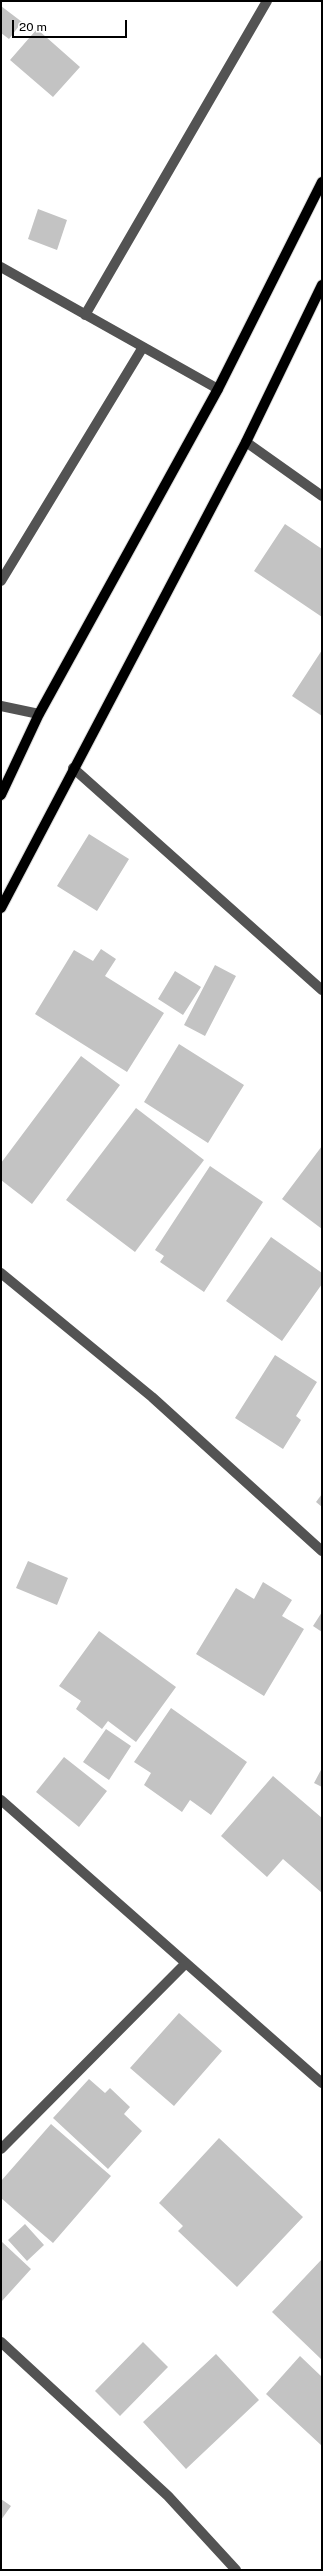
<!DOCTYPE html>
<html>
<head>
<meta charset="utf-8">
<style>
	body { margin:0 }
	#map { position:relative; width:323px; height:2571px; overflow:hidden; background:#fff; font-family:"Public Sans",sans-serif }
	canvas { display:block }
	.frame { position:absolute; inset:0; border:2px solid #000; pointer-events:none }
	.scale { position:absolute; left:12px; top:20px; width:115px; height:18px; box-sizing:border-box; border:2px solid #000; border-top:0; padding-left:5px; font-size:12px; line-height:14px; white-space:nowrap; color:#000; -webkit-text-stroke:3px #fff; paint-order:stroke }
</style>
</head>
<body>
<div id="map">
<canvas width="323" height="2571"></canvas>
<div class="frame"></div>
<div class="scale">20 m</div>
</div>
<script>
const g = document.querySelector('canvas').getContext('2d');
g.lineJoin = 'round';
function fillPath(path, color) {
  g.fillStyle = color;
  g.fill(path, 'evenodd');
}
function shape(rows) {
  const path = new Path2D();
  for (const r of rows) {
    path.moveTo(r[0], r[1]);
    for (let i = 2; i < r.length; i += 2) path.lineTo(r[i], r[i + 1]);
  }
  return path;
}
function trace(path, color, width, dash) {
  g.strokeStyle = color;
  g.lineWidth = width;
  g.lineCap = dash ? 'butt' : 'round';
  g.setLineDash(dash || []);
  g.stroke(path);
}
const building = shape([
	[1,6,22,22,9,39,1,33],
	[37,29,80,67,53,97,10,60],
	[38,209,67,220,57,250,28,239],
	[285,524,322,549,322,617,254,571],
	[322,650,322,716,292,696],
	[89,834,129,859,97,911,57,886],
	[101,949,116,959,105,976,164,1013,127,1072,35,1014,74,950,93,961],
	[215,965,236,976,205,1036,184,1025],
	[175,971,201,987,183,1015,158,999],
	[179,1044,244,1085,208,1143,144,1102],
	[81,1056,120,1085,32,1204,1,1180,1,1163],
	[136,1108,204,1160,135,1252,66,1200],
	[322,1146,322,1229,282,1199],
	[210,1166,263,1202,204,1292,160,1262,164,1256,155,1250],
	[271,1237,322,1273,322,1284,282,1341,226,1301],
	[275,1355,317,1382,296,1416,301,1420,283,1449,235,1418],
	[322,1494,322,1507,316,1502],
	[28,1561,68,1578,57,1605,16,1588],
	[263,1582,292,1600,282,1616,304,1629,264,1696,196,1654,236,1588,254,1599],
	[322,1612,322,1632,313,1626],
	[99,1631,176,1687,136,1742,108,1721,102,1729,76,1709,81,1701,59,1686],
	[171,1708,247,1762,211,1815,190,1800,182,1812,144,1785,151,1773,134,1762],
	[106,1729,131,1746,109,1780,83,1762],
	[64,1757,107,1791,79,1827,36,1792],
	[322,1768,322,1787,314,1783],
	[273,1776,322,1818,322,1893,283,1859,267,1877,221,1836],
	[179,2013,222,2051,174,2106,130,2068],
	[89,2079,105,2093,110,2088,130,2107,124,2114,142,2131,108,2169,53,2118],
	[51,2124,111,2176,53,2243,1,2198,1,2181],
	[219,2138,303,2217,237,2287,178,2231,183,2226,159,2203],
	[25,2224,44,2245,27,2261,8,2240],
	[1,2241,31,2269,2,2301,1,2300],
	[322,2259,322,2360,272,2312],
	[143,2342,168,2367,120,2416,95,2391],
	[216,2354,259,2400,186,2469,143,2422],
	[300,2356,322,2377,322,2446,266,2394],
	[1,2499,11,2506,1,2520]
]);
const minor = shape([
	[1,267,218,389],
	[85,315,267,1],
	[246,442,322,496],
	[1,581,143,347],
	[1,706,39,714],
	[73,768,322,990],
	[1,1273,152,1397,322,1551],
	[1,1800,322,2083],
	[1,2149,185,1964],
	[1,2342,168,2496,236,2570]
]);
const major = shape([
	[1,795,39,714,218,389,322,182],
	[1,908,246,442,322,285]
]);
fillPath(building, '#c3c3c3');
trace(major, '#dbdbdb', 12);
trace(minor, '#535353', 10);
trace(major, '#000', 10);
</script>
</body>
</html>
